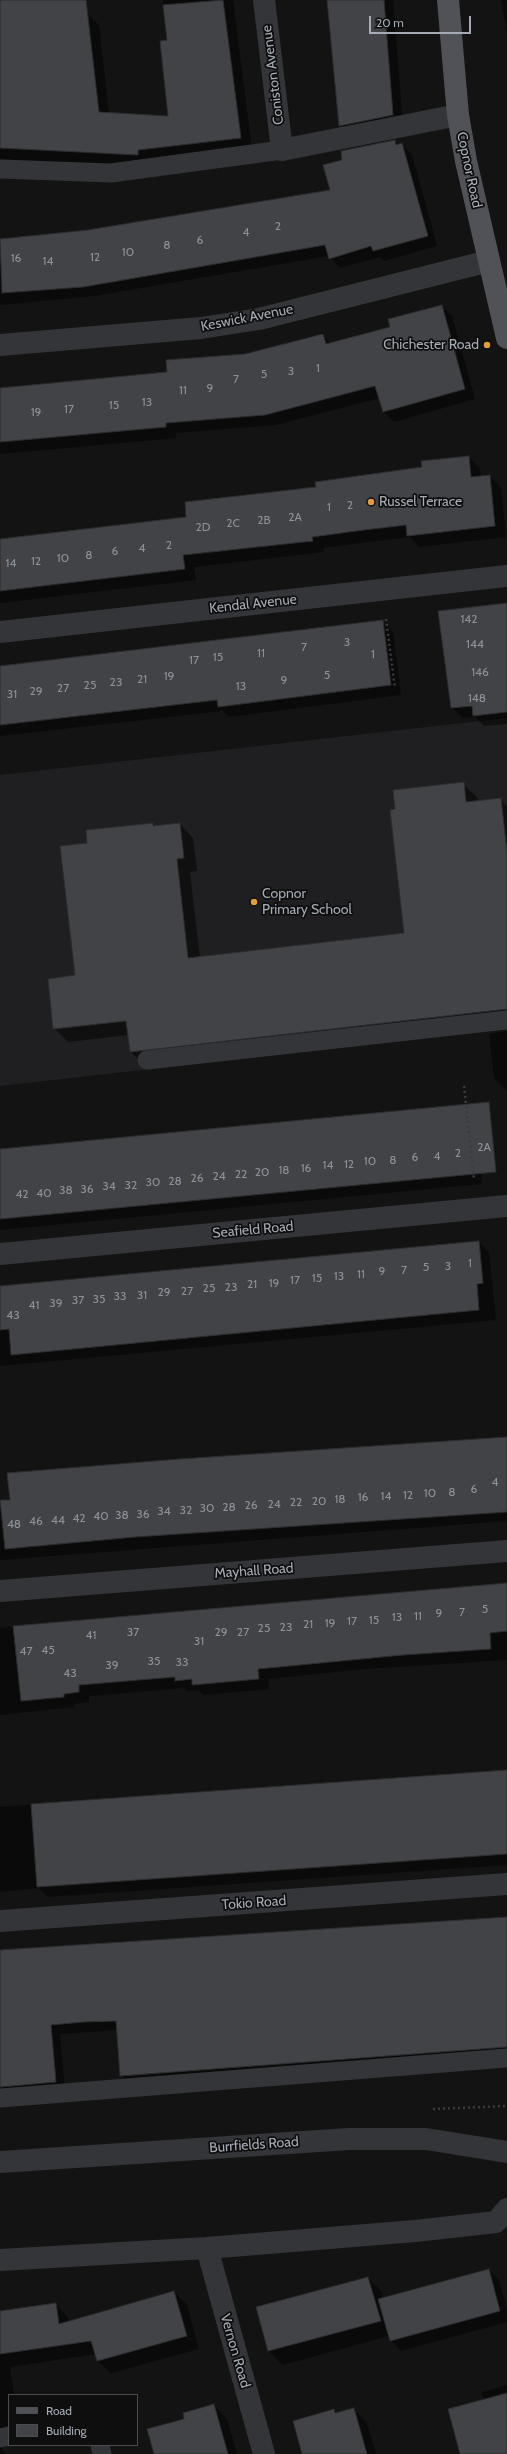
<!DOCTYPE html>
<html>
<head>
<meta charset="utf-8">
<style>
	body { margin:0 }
	#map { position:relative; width:507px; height:2454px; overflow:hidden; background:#131314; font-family:Cabin,sans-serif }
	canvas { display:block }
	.legend { position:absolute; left:8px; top:2394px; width:130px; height:52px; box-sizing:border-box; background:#0e0e0f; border:1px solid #4a4d51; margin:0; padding:5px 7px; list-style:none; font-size:12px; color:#a5abb4 }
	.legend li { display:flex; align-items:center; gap:8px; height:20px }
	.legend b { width:20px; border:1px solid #4a4d51 }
	.scale { position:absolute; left:369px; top:16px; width:102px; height:18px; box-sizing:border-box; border:2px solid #a5abb4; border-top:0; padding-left:5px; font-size:12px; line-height:14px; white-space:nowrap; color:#a5abb4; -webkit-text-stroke:3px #0e0e0f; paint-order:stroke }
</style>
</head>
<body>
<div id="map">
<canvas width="507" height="2454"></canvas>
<ul class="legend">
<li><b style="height:5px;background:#505258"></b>Road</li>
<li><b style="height:11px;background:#424347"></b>Building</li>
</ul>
<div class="scale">20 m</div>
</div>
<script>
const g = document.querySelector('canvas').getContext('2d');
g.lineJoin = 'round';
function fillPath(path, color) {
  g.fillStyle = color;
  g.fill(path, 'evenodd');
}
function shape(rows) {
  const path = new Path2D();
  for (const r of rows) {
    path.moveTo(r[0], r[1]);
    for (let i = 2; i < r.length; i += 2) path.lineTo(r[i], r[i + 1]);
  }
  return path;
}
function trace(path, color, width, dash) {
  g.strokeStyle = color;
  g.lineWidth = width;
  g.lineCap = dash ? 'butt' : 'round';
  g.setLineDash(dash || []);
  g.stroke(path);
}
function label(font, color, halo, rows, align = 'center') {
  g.font = font + ' Cabin,sans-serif';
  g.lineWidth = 3.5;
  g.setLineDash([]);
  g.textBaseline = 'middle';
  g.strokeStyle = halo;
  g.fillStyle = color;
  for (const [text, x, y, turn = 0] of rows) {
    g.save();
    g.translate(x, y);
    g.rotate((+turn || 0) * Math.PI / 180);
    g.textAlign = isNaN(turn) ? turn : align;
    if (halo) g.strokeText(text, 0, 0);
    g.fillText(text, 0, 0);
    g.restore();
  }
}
const built = shape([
	[507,718,507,1029,0,1086,0,775]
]);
const shadow = shape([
	[0,0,85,0,87,14,99,25,109,114,169,117,168,41,163,0,233,0,252,150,150,167,0,159],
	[328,0,393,0,403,125,350,136,340,125],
	[501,0,507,0,507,32],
	[395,141,399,145,402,145,412,155,437,246,384,261,380,257,340,268,329,256,94,296,0,305,0,240,89,231,331,190,343,161],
	[441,306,452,316,475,399,394,422,384,412,380,398,276,425,176,433,176,438,0,454,0,389,168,373,323,335,331,344,391,328],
	[469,457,480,469,481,477,490,476,501,488,506,537,419,547,410,537,376,541,323,548,324,552,194,567,196,580,0,603,0,540,187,518,317,488],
	[507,604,507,724,484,726,475,717,463,718,452,708,439,612],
	[383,622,393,632,401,695,229,717,223,711,0,736,0,667],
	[463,784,477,797,478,801,500,799,507,806,507,1025,145,1066,131,1052,129,1035,68,1042,54,1028,76,976,88,844,152,824,155,827,180,824,193,838,197,871,190,872,200,958,405,934],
	[507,1031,507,1091,494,1078,489,1034],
	[475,1116,482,1184,0,1230,0,1151],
	[479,1242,489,1252,496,1320,0,1366,0,1287],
	[507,1438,507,1521,0,1560,0,1501],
	[507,1584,507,1660,364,1669,268,1679,269,1689,204,1695,198,1690,187,1691,184,1688,89,1696,89,1702,74,1704,74,1707,0,1715,0,1628,100,1618],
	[507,1771,507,1865,48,1897,38,1888,0,1892,0,1807],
	[507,1918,507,2056,130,2085,121,2075,118,2030,60,2034,65,2091,0,2097,0,1951],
	[489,2270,499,2280,507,2309,507,2322,401,2351,391,2340,389,2336,283,2365,269,2351,257,2308,368,2278,382,2292,384,2299],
	[174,2292,187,2305,199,2349,111,2373,98,2361,96,2354,10,2367,14,2395,9,2395,9,2441,5,2442,2,2451,6,2454,0,2454,0,2312,55,2304,68,2317,69,2322],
	[507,2385,507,2454,461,2454,484,2400,482,2392],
	[213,2405,227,2419,237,2454,155,2454,185,2419],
	[353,2409,367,2423,376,2454,303,2454,334,2410,337,2414]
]);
const building = shape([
	[0,0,86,0,99,112,168,116,160,41,167,40,163,5,223,0,241,138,138,150,138,155,0,148,0,0],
	[327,0,384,0,393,115,339,126,327,0],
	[395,140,396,145,402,143,428,236,373,251,371,246,329,259,325,245,83,287,2,293,0,239,88,230,330,190,323,165,342,160,341,151,395,140],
	[442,305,465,389,383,412,375,386,265,415,166,423,166,427,0,442,0,388,167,372,166,360,245,354,323,334,326,344,390,327,388,319,442,305],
	[469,456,471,477,490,475,495,526,407,536,406,525,364,530,312,537,313,541,183,555,185,569,0,591,0,539,186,517,185,502,316,487,315,482,422,467,421,461,469,456],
	[507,603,507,712,473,716,472,706,451,708,438,611,507,603],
	[383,620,391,685,218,707,217,700,0,725,0,666,383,620],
	[464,782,466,802,501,798,507,852,507,1009,130,1052,126,1021,53,1029,48,979,75,975,60,846,87,843,86,830,153,823,153,826,180,823,184,858,177,859,188,958,404,933,390,810,395,809,393,790,464,782],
	[489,1102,496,1172,0,1219,0,1149,489,1102],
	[479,1241,483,1283,477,1284,479,1310,11,1355,9,1329,0,1330,0,1286,479,1241],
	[507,1437,507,1512,135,1537,5,1549,0,1500,10,1500,7,1473,180,1459,507,1437],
	[507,1583,507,1631,490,1633,491,1649,403,1655,258,1669,259,1679,192,1685,192,1679,175,1681,175,1677,79,1685,79,1692,64,1694,64,1697,21,1701,13,1626,507,1583],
	[507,1770,507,1854,37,1887,31,1804,507,1770],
	[507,1917,507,2047,120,2076,116,2021,83,2022,51,2025,56,2082,0,2087,0,1950,507,1917],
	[489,2269,500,2311,390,2341,378,2299,489,2269],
	[368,2277,381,2321,268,2351,256,2307,368,2277],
	[174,2291,187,2336,97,2361,91,2341,0,2354,0,2311,56,2303,59,2324,174,2291],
	[507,2393,507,2454,460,2454,448,2409,507,2393],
	[214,2404,228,2454,154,2454,147,2429,184,2419,183,2413,214,2404],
	[354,2408,367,2454,302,2454,293,2421,334,2409,335,2413,354,2408]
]);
const path = shape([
	[386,619,395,688],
	[464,1086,474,1179],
	[433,2109,507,2106]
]);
const service = shape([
	[0,169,111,173,282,150],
	[147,1060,507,1020],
	[0,2098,507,2058],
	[0,2438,9,2436],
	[100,2445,102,2454]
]);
const minor = shape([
	[264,0,282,150,458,115],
	[0,345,201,328,259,319,489,261],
	[0,632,507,576],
	[0,1254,507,1206],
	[0,1591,507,1551],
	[0,1921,507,1884],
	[207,2248,264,2454],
	[0,2260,207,2248,415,2231,496,2222,507,2209]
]);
const tertiary = shape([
	[0,2162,349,2139,426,2139,507,2152]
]);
const primary = shape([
	[448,0,458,115,466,161,507,338]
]);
const markers = [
	[487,345,4,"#e49c3b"],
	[371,502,4,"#e49c3b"],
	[254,902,4,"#e49c3b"]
];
const numberNames = [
	["2",278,226],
	["4",246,232],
	["6",200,240],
	["8",167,245],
	["10",128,252],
	["12",95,257],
	["16",16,258],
	["14",48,261],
	["1",318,368],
	["3",291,371],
	["5",264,374],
	["7",236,379],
	["9",210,388],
	["11",183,390],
	["13",147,402],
	["15",114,405],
	["17",69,409],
	["19",36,412],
	["2",350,505],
	["1",329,507],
	["2A",295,517],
	["2B",264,520],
	["2C",233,523],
	["2D",203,527],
	["2",169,545],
	["4",142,548],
	["6",115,551],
	["8",89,555],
	["10",63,558],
	["12",36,561],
	["14",11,563],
	["142",469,619],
	["3",347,642],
	["144",475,644],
	["7",304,647],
	["11",261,653],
	["1",373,654],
	["15",218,657],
	["17",194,660],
	["146",480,672],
	["5",327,675],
	["19",169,676],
	["21",142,679],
	["9",284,680],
	["23",116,682],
	["25",90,685],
	["13",241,686],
	["27",63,688],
	["29",36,691],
	["31",12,694],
	["148",477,698],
	["2A",484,1147],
	["2",458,1153],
	["4",437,1156],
	["6",415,1157],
	["8",393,1160],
	["10",370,1161],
	["12",349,1164],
	["14",328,1165],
	["16",306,1168],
	["18",284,1170],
	["20",262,1172],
	["22",241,1174],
	["24",219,1176],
	["26",197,1178],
	["28",175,1181],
	["30",153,1182],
	["32",131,1185],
	["34",109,1186],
	["36",87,1189],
	["38",66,1190],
	["40",44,1193],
	["42",22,1194],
	["1",470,1263],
	["3",448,1266],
	["5",426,1267],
	["7",404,1270],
	["9",382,1271],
	["11",361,1274],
	["13",339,1276],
	["15",317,1278],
	["17",295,1280],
	["19",274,1283],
	["21",252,1284],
	["23",231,1287],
	["25",209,1288],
	["27",187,1291],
	["29",164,1292],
	["31",142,1295],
	["33",120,1296],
	["35",99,1299],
	["37",78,1300],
	["39",56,1303],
	["41",34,1305],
	["43",13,1315],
	["4",495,1482],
	["6",474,1489],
	["8",452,1492],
	["10",430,1493],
	["12",408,1495],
	["14",386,1496],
	["16",363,1497],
	["18",340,1499],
	["20",319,1501],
	["22",296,1502],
	["24",274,1504],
	["26",251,1505],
	["28",229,1507],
	["30",207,1508],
	["32",186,1510],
	["34",164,1511],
	["36",143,1514],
	["38",122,1515],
	["40",101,1516],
	["42",79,1518],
	["44",58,1520],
	["46",36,1521],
	["48",14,1524],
	["5",485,1609],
	["7",462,1612],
	["9",439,1613],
	["11",418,1616],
	["13",397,1617],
	["15",374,1620],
	["17",352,1621],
	["19",330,1623],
	["21",308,1624],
	["23",286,1627],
	["25",264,1628],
	["37",133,1632],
	["29",221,1632],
	["27",243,1632],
	["41",91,1635],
	["31",199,1641],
	["45",48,1650],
	["47",26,1651],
	["35",154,1661],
	["33",182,1662],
	["39",112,1665],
	["43",70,1673]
];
const streetNames = [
	["Coniston Avenue",273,75,-97],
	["Copnor Road",469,170,78],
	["Keswick Avenue",247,318,-11],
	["Kendal Avenue",253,604,-6],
	["Seafield Road",253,1230,-5],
	["Mayhall Road",254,1571,-4],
	["Tokio Road",254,1903,-4],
	["Burrfields Road",254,2145,-4],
	["Vernon Road",235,2351,74]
];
const poiNames = [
	["Chichester Road",479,345,"right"],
	["Russel Terrace",379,502],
	["Copnor",262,894],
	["Primary School",262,910]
];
fillPath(built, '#1f1f21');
fillPath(shadow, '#0007');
fillPath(building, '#424347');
trace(building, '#2d2d30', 1);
trace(path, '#3a3c40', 2.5, [2, 3]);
trace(service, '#343539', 19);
trace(minor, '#343539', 22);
trace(tertiary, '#343539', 22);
trace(primary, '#505258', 22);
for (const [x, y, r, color] of markers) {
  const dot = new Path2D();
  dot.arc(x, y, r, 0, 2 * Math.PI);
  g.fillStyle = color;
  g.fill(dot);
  trace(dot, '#0e0e0f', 1.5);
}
label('12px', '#8c9199', null, numberNames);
label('14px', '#a5abb4', '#0e0e0f', streetNames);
label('14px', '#a5abb4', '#0e0e0f', poiNames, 'left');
</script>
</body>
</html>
